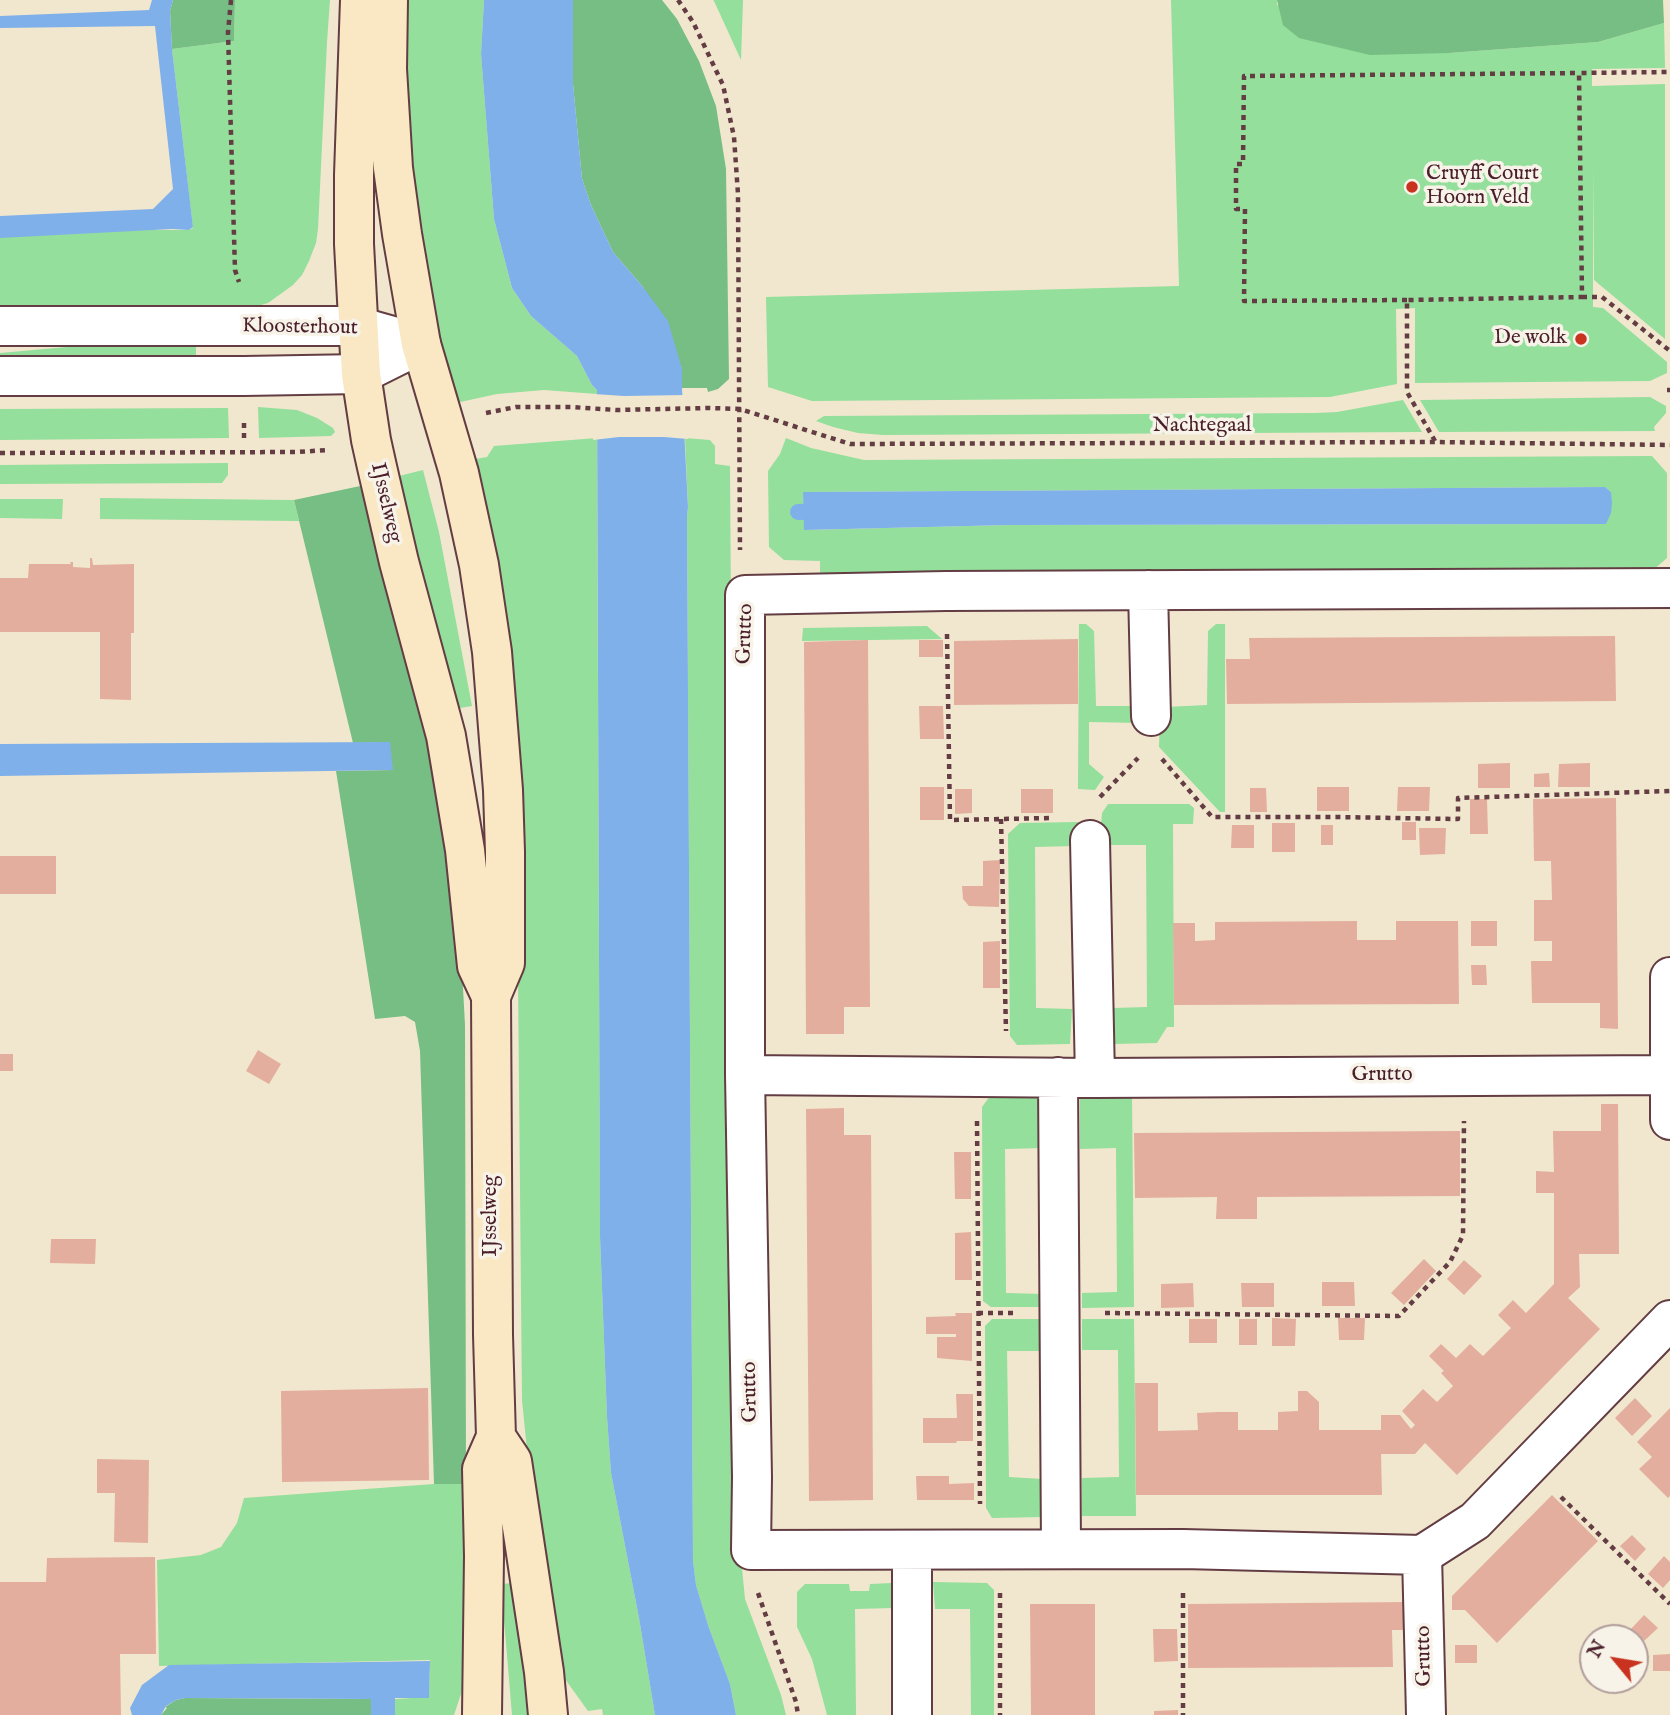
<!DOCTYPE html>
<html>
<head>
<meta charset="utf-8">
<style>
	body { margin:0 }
	#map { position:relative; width:1670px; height:1715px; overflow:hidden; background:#f1e7ce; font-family:"IM FELL English",serif }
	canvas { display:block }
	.north { position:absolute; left:1579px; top:1624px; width:70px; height:70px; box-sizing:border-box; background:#f7f3e8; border:2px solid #b29e9c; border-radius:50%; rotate:300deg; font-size:19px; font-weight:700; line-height:28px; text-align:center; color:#4a1f2b }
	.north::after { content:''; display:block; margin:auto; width:24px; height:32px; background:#c8321e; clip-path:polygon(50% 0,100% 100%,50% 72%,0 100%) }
</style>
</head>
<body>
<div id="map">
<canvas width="1670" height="1715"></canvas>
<div class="north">N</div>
</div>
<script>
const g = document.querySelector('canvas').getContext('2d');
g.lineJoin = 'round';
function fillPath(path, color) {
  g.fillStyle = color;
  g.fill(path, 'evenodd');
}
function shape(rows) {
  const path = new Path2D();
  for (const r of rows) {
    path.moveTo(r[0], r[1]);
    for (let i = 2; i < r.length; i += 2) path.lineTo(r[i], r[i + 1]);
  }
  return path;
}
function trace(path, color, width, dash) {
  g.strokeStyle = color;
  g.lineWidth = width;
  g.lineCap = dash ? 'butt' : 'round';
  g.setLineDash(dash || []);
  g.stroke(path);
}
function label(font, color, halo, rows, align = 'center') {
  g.font = font + ' "IM FELL English",serif';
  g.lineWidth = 7;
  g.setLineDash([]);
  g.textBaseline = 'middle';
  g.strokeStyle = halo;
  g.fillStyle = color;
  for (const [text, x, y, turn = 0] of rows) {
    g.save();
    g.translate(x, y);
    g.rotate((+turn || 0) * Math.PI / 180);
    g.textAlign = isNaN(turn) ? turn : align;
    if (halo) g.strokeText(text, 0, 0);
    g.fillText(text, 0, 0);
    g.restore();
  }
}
const green = shape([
	[235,0,330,0,327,42,318,229,316,243,309,261,302,275,293,285,268,303,243,310,0,312,0,230,189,230,193,228,172,49,234,41],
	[401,0,484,0,481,54,494,219,512,288,531,316,577,356,592,385,597,390,597,394,544,390,497,394,451,404,435,342,409,155],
	[713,0,743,0,741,60,714,1],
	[1171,0,1277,0,1277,5,1449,53,1598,42,1664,23,1665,68,1592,69,1592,86,1665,84,1665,339,1594,280,1593,165,1593,307,1603,308,1667,362,1667,373,1650,381,1415,383,1415,308,1396,309,1397,384,1330,397,812,401,768,387,766,297,1179,286],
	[196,341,196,363,0,363,0,353,123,342],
	[1650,397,1666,406,1666,413,1654,427,1655,431,1439,432,1420,400],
	[1403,400,1422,432,883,435,858,433,833,427,816,421,824,416,1316,413,1337,412],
	[258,407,297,410,317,418,333,428,335,432,331,436,259,438],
	[228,408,229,438,0,440,0,409],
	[597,438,600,1237,607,1417,611,1473,639,1618,655,1715,603,1715,602,1709,588,1711,560,1672,529,1470,522,1400,516,767,469,460,487,457,494,446],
	[685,438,710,440,715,446,715,464,730,466,737,1518,745,1599,781,1695,786,1715,736,1715,730,1684,709,1628,696,1585,693,1561,687,516,688,507],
	[786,438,811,448,864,460,1652,456,1667,473,1667,558,1652,571,820,574,820,561,784,560,769,547,768,471,780,454],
	[1605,487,1611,492,1606,524,1009,525,805,530,803,492],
	[228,463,228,475,222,483,0,484,0,465],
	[423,470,439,532,472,706,454,709,395,477],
	[100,498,294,500,299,521,100,519],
	[0,499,63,499,62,519,0,518],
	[1079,624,1086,624,1094,631,1096,706,1134,706,1140,723,1089,722,1089,764,1104,777,1095,790,1078,789],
	[1216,624,1225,624,1225,812,1220,812,1159,747,1160,714,1166,707,1207,705,1208,631],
	[927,626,942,639,802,641,803,628],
	[1108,804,1189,804,1194,808,1193,824,1173,824,1174,1027,1167,1027,1157,1043,1112,1044,1113,1008,1147,1007,1146,845,1108,845,1100,839,1102,813],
	[1078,822,1078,838,1075,846,1035,847,1036,1008,1072,1009,1070,1044,1017,1045,1010,1036,1008,834,1020,823],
	[1041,1094,1042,1148,1005,1149,1006,1293,1043,1294,1043,1307,991,1307,983,1301,982,1107,990,1096],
	[1132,1094,1134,1307,1082,1308,1082,1293,1117,1292,1116,1148,1080,1149,1080,1095],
	[992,1319,1043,1319,1043,1351,1007,1351,1009,1477,1043,1479,1043,1517,992,1518,986,1508,985,1326],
	[1082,1319,1134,1319,1136,1516,1082,1516,1082,1478,1119,1477,1118,1350,1082,1350],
	[434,1484,466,1484,468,1673,454,1715,395,1715,395,1699,429,1697,430,1660,159,1666,157,1560,201,1555,221,1547,237,1523,244,1498],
	[933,1582,987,1583,994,1590,994,1715,971,1715,970,1609,935,1609],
	[514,1583,532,1715,512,1715,501,1584],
	[892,1583,893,1608,855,1609,856,1715,827,1715,812,1659,797,1627,797,1592,805,1584,849,1584,850,1591,869,1591,870,1584]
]);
const forest = shape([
	[173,0,235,0,234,41,172,49,170,11],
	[573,0,662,0,677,19,699,61,716,106,726,169,729,379,718,389,708,392,707,388,682,388,682,369,643,287,613,252,591,205,582,179,573,84],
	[1277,0,1663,0,1664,23,1598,42,1449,53,1370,55,1299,38,1283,25],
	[365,485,424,703,461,951,465,1025,466,1484,434,1484,420,1051,415,1022,405,1016,375,1019,336,771,392,770,389,742,353,743,294,500],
	[185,1698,371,1699,371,1715,161,1715,167,1708,165,1707,176,1700]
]);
const water = shape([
	[152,0,173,0,170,11,172,49,193,227,189,230,172,229,0,238,0,216,153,209,173,189,155,26,0,28,0,16,149,10],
	[484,0,573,0,573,84,582,179,591,205,613,252,643,287,668,321,682,369,682,388,688,507,687,516,693,1561,696,1585,709,1628,730,1684,736,1715,655,1715,639,1618,611,1473,607,1417,600,1237,597,394,597,390,592,385,577,356,531,316,512,288,494,219,481,54],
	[1605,487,1611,492,1612,503,1611,513,1606,524,1009,525,804,530,803,492],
	[390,742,393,770,0,776,0,744],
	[430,1661,429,1698,395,1698,395,1715,371,1715,371,1699,185,1698,176,1700,166,1706,161,1715,132,1715,130,1708,142,1685,169,1665]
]);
const pier = shape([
	[594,394,624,396,686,395,688,439,664,437,619,437,593,440]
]);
const stream = shape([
	[798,512,825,511]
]);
const building = shape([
	[90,558,92,558,93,565,134,564,134,633,131,633,131,700,100,699,100,632,0,632,0,578,28,578,29,564,71,564,70,562,73,562,73,567,90,568],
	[1615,636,1616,701,1227,704,1226,659,1250,659,1249,638],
	[1078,639,1078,704,954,705,954,641],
	[868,640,870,1007,844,1007,844,1034,806,1034,804,642],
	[919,640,943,640,943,657,919,657],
	[919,706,943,706,944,739,920,739],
	[1510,763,1510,788,1478,788,1478,764],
	[1590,763,1590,787,1558,787,1559,764],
	[1549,773,1550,787,1534,787,1534,774],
	[920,787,944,787,944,820,920,820],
	[1317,787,1349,787,1349,811,1317,811],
	[1398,787,1430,787,1429,811,1397,811],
	[1250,788,1266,788,1267,812,1250,812],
	[955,789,972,789,972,813,955,814],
	[1021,789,1053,789,1053,813,1021,813],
	[1616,798,1618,1029,1600,1028,1600,1003,1532,1003,1531,961,1552,961,1552,941,1534,941,1534,900,1552,900,1551,861,1534,861,1533,799],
	[1470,799,1487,799,1488,834,1470,834],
	[1402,822,1416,822,1416,840,1402,840],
	[1272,823,1295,823,1295,852,1272,852],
	[1232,825,1254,825,1254,848,1231,848],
	[1321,825,1333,825,1333,845,1321,845],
	[1419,828,1446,828,1445,854,1420,855],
	[0,856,56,856,56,894,0,894],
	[1000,860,999,907,969,906,963,899,962,886,983,886,983,861],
	[1357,921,1357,940,1396,940,1396,921,1458,921,1459,1004,1174,1005,1173,923,1195,923,1195,941,1215,940,1215,922],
	[1471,921,1497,921,1497,946,1471,946],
	[1000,941,1000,988,983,988,983,942],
	[1471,965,1486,965,1487,985,1472,985],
	[258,1050,281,1064,269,1084,246,1071],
	[0,1054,13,1054,13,1071,0,1071],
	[1601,1104,1618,1104,1619,1254,1579,1254,1580,1287,1568,1298,1600,1329,1457,1475,1425,1443,1415,1454,1381,1454,1382,1495,1136,1495,1135,1383,1158,1383,1158,1431,1198,1430,1197,1413,1218,1412,1238,1412,1238,1430,1278,1430,1278,1412,1298,1411,1298,1391,1307,1391,1319,1402,1319,1430,1381,1430,1381,1415,1400,1415,1411,1429,1415,1425,1402,1411,1423,1389,1437,1402,1453,1386,1441,1373,1444,1371,1429,1356,1441,1344,1456,1358,1470,1344,1483,1356,1511,1328,1498,1315,1513,1300,1526,1313,1554,1284,1554,1193,1536,1193,1536,1171,1554,1172,1553,1131,1601,1131],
	[844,1108,844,1135,871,1135,873,1500,809,1501,806,1109],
	[1460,1131,1460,1196,1257,1197,1257,1219,1216,1219,1217,1197,1135,1198,1134,1133],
	[954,1152,971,1152,971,1199,955,1199],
	[971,1232,972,1280,955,1280,955,1233],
	[51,1239,96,1239,95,1264,50,1263],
	[1424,1259,1436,1271,1404,1305,1391,1293],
	[1464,1260,1482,1276,1464,1295,1447,1279],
	[1322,1282,1354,1282,1355,1306,1322,1306],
	[1193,1283,1194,1307,1161,1308,1161,1284],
	[1241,1283,1274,1283,1274,1307,1242,1307],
	[955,1313,972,1313,972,1361,937,1358,937,1337,956,1337,956,1334,926,1334,926,1317,956,1316],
	[1272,1318,1296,1319,1295,1346,1272,1346],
	[1338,1318,1365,1318,1364,1340,1339,1340],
	[1189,1319,1217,1319,1217,1343,1189,1343],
	[1239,1319,1257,1319,1257,1345,1239,1345],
	[428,1388,429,1480,282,1482,281,1391],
	[956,1394,973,1394,973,1441,957,1441,956,1443,923,1443,923,1418,957,1418],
	[1635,1398,1652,1416,1632,1436,1615,1418],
	[1670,1408,1670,1496,1668,1498,1639,1469,1652,1457,1637,1442],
	[97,1459,149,1460,148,1543,114,1542,115,1493,97,1493],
	[916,1476,949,1476,949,1484,974,1483,974,1500,917,1500],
	[1552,1495,1598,1541,1497,1643,1465,1610,1452,1610,1452,1596],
	[1632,1535,1646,1549,1635,1561,1620,1546],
	[1664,1556,1670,1562,1670,1580,1663,1588,1648,1574],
	[155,1557,156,1654,120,1654,121,1715,0,1715,0,1582,46,1582,47,1558],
	[1408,1602,1409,1630,1392,1630,1393,1667,1188,1668,1188,1604],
	[1030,1604,1095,1604,1095,1715,1031,1715],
	[1644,1615,1658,1628,1644,1641,1631,1629],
	[1153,1629,1177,1629,1178,1661,1154,1662],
	[1455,1645,1477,1645,1477,1663,1455,1663],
	[1670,1654,1670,1671,1653,1671,1653,1655],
	[1178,1710,1178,1715,1154,1715,1154,1711]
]);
const path = shape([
	[231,0,228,32,235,270,239,282],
	[678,0,693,22,723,85,734,137,738,194,740,550],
	[1582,297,1602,297,1670,351],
	[1407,300,1244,301,1245,209,1236,209,1236,164,1243,164,1244,76,1579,73],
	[1667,390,1670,390],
	[486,413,516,407,571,407,616,410,709,408,740,409,850,444,1435,442,1670,445],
	[244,438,244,422],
	[1435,441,1407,392,1407,300,1582,297,1579,73,1670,72],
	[0,453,298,452,328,450],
	[947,634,950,820,1053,818],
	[1162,759,1212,817,1336,817,1458,819,1458,798,1670,791],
	[1100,797,1138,758],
	[1001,819,1006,1031],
	[977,1121,980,1504],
	[978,1313,1015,1313],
	[1105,1313,1399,1316,1450,1262,1463,1235,1464,1121],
	[1561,1497,1670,1604],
	[758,1593,796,1702,798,1715],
	[1000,1593,1000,1715],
	[1183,1593,1183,1715]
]);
const street = shape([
	[0,326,357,326,421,344],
	[0,376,244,376,361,374,421,344],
	[1670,588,946,591,745,595,745,1075,752,1477,751,1550,1183,1549,1422,1555,1475,1521,1670,1320],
	[1148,590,1151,716],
	[1090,840,1095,1078],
	[1670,977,1670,1120],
	[745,1075,1095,1078,1669,1075],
	[1058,1077,1061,1549],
	[912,1551,912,1715],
	[1422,1555,1426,1715]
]);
const secondary = shape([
	[360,0,354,175,354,244,361,374,371,440,377,467,399,562,446,736,465,850,477,966,491,996],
	[388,0,387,69,393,168,402,234,421,344,459,473,479,565,492,652,503,790,505,852,505,963,491,996,493,1335,496,1437,482,1469,484,1556,482,1715],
	[496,1437,512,1461,544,1672,548,1715]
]);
const markers = [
	[1412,187,7,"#c8321e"],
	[1581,339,7,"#c8321e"]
];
const poiNames = [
	["Cruyff Court",1426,175],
	["Hoorn Veld",1426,199],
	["De wolk",1567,339,"right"]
];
const streetNames = [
	["Kloosterhout",300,328,1],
	["Nachtegaal",1202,427],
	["IJsselweg",385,503,77],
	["Grutto",746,634,-88],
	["Grutto",1382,1076],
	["IJsselweg",492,1216,-90],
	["Grutto",751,1392,-91],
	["Grutto",1425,1656,-91]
];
fillPath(green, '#93df9b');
fillPath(forest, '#76be83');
fillPath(water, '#7fb0ea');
fillPath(pier, '#f1e7ce');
trace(stream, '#7fb0ea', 16);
fillPath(building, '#e3ae9d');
trace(street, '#633d43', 42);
trace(secondary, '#633d43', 42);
trace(path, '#633d43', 4.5, [5, 5]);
trace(street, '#fff', 38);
trace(secondary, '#fae7c3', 38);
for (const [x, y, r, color] of markers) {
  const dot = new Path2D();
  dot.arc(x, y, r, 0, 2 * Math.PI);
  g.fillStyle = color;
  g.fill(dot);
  trace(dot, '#f7f3e8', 2.5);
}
label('21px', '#4a1f2b', '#f7f3e8', poiNames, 'left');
label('21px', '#4a1f2b', '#f7f3e8', streetNames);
</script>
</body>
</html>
